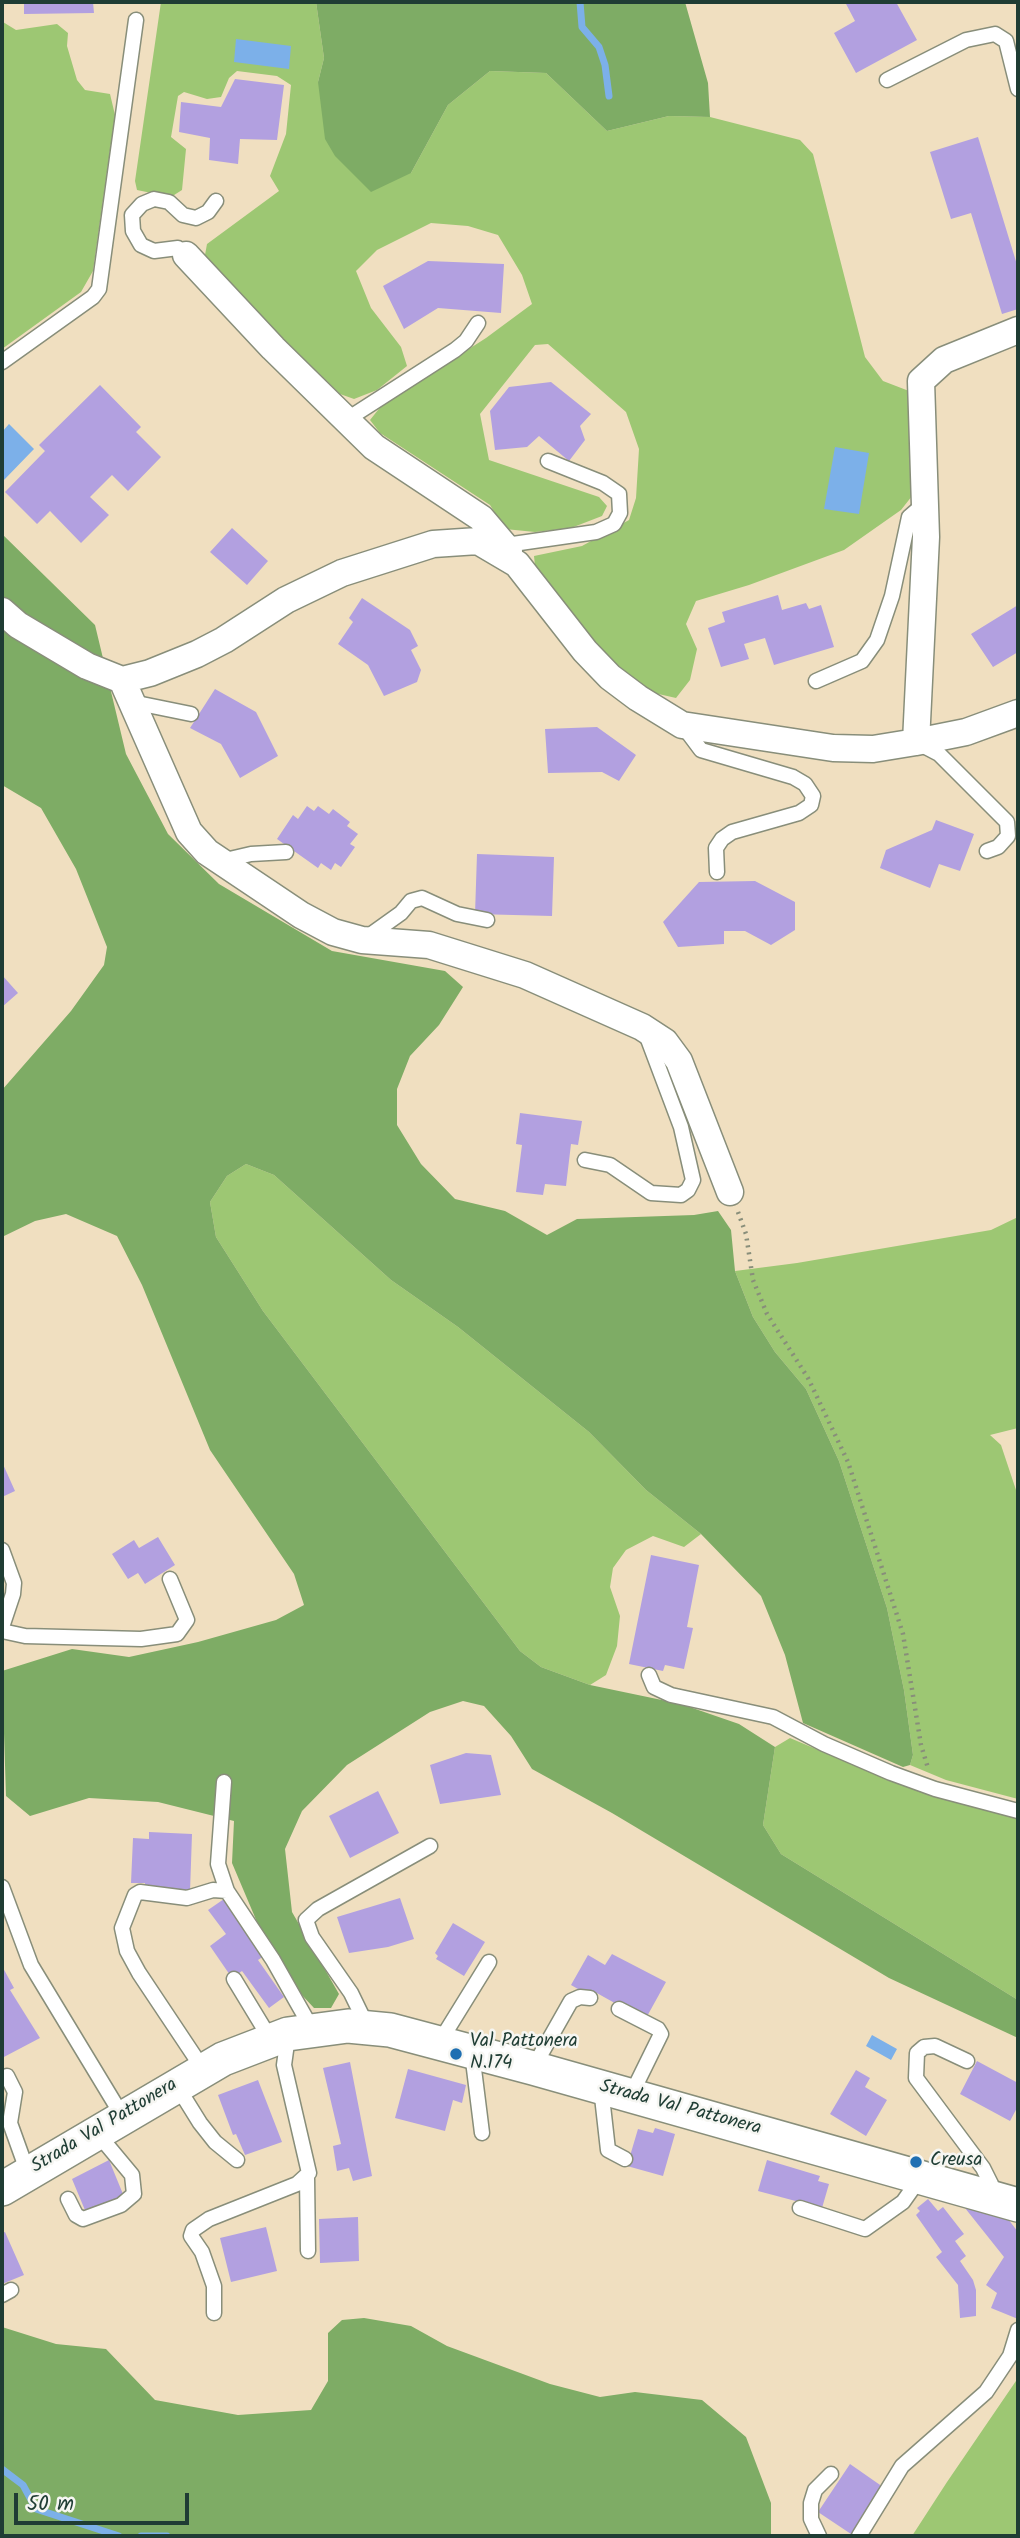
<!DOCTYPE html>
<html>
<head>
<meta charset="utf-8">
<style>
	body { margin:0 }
	#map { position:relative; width:1020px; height:2538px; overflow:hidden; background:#f0dfc0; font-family:Kalam,sans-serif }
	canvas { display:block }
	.frame { position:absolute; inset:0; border:4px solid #1f3d34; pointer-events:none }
	.scale { position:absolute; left:14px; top:2493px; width:175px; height:32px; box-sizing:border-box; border:4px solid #1f3d34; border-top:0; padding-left:9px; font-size:21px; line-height:24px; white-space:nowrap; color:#1f3d34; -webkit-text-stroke:5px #f6f6f2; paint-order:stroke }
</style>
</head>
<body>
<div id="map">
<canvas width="1020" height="2538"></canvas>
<div class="frame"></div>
<div class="scale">50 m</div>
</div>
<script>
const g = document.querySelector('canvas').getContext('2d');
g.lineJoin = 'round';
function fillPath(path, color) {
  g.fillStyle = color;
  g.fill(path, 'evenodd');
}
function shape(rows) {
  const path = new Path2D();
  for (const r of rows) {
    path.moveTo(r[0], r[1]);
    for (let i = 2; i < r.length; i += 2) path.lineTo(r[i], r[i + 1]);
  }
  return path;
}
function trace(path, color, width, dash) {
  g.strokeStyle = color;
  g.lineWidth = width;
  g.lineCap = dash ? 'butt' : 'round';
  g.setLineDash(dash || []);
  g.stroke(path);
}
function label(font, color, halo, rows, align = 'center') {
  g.font = font + ' Kalam,sans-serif';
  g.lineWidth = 5;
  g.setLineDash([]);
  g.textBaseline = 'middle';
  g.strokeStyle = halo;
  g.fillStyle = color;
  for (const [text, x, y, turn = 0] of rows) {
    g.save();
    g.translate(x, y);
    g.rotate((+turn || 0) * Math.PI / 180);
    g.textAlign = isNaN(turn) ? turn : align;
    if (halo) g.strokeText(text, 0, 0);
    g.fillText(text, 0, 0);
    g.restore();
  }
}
const green = shape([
	[161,2,316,2,324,58,318,82,411,173,448,105,490,71,546,73,607,131,669,116,710,117,800,140,813,154,865,357,883,381,909,391,912,496,901,510,844,550,749,585,696,601,686,624,697,649,690,680,676,698,654,693,608,658,535,566,534,556,582,546,629,520,636,498,639,449,626,412,548,344,535,345,480,414,489,460,599,497,607,506,602,516,571,528,535,532,505,529,490,505,380,433,370,420,382,405,486,338,532,304,522,275,498,235,468,226,431,223,377,250,356,271,371,308,401,347,407,366,377,390,354,399,340,394,261,317,205,255,207,244,279,191,270,176,286,134,291,85,277,76,237,71,229,78,221,97,207,99,184,92,178,96,171,137,186,149,182,190,171,197,137,190,135,181],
	[2,17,3,22,16,30,57,24,68,33,67,46,77,80,85,90,110,94,115,115,93,271,81,292,2,349],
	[246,1164,274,1175,391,1280,458,1327,589,1432,646,1490,701,1534,684,1547,653,1536,626,1550,613,1568,610,1587,620,1616,617,1646,606,1675,590,1685,541,1667,520,1651,263,1311,216,1237,210,1202,227,1176],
	[1018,1217,1018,1428,990,1435,1001,1445,1018,1496,1018,1799,946,1780,910,1765,913,1755,904,1690,887,1608,839,1461,806,1389,775,1352,753,1317,735,1271,797,1263,991,1230],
	[790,1738,901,1785,1018,1819,1018,2000,781,1854,763,1825,775,1747],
	[1018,2378,1018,2536,912,2536,947,2482]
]);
const forest = shape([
	[316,2,685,2,708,83,710,117,669,116,607,131,546,73,490,71,448,105,411,173,371,192,335,156,325,139,318,82,324,58],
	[2,534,95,625,126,754,168,834,219,884,332,951,445,971,463,987,439,1025,410,1056,397,1089,397,1125,421,1164,455,1199,505,1211,547,1235,577,1219,694,1215,718,1211,731,1230,735,1271,753,1317,775,1352,806,1389,839,1461,887,1608,904,1690,913,1755,910,1765,903,1767,803,1723,785,1655,761,1596,701,1534,646,1490,589,1432,458,1327,391,1280,274,1175,246,1164,227,1176,210,1202,216,1237,263,1311,520,1651,541,1667,590,1685,681,1704,739,1724,775,1747,763,1825,781,1854,1018,2000,1018,2038,889,1978,612,1813,532,1769,511,1736,484,1706,463,1701,430,1712,347,1765,302,1811,285,1849,292,1912,339,1994,331,2008,314,2008,300,1993,257,1922,232,1863,234,1821,158,1802,89,1798,30,1816,6,1796,2,1671,72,1649,129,1657,198,1642,276,1620,304,1605,294,1574,210,1450,142,1285,117,1236,66,1214,35,1221,2,1237,2,1090,71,1011,104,965,107,947,76,869,41,808,2,785],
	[364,2318,411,2326,447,2346,550,2384,600,2397,635,2392,702,2400,746,2437,771,2503,771,2536,2,2536,2,2327,56,2344,106,2349,155,2400,238,2415,311,2410,328,2381,328,2333,342,2320]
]);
const water = shape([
	[236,39,291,46,289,69,234,62],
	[9,424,34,449,2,482,2,432],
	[835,447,869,453,859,514,824,509],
	[872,2035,897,2049,891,2060,866,2046]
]);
const stream = shape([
	[580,2,582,27,599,47,605,65,609,96],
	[2,2469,23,2485,36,2509,119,2536],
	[141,2536,167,2536]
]);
const building = shape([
	[24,2,93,2,94,13,24,14],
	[845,2,896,2,917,40,856,73,834,33,855,21],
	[235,79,284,85,277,140,240,139,238,164,209,160,210,138,179,132,181,102,221,107],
	[978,137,1018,268,1018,309,1002,314,971,213,951,219,930,152],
	[428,261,504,264,501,313,438,308,404,329,383,286],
	[551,382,591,414,580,426,585,440,569,461,539,436,527,447,495,450,490,411,509,387],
	[100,385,141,427,136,432,161,457,128,491,112,475,90,497,109,515,81,543,50,511,37,524,5,492,45,451,39,445],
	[232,528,268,561,247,585,210,552],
	[778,595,782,610,806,603,809,609,821,605,834,647,774,665,765,638,744,644,749,659,721,667,708,628,725,622,722,612],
	[362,598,410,630,418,646,411,650,421,670,417,682,384,696,368,665,338,644,353,622,349,618],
	[1018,605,1018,652,993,667,971,634],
	[215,689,256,712,278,756,240,778,221,744,190,728],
	[597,727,636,755,619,781,602,772,548,773,545,729],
	[307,806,314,811,318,806,329,814,333,809,350,822,347,826,358,834,350,844,355,847,341,867,335,863,331,870,321,863,318,868,277,839,293,815,298,819],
	[936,820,974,834,960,871,939,864,930,888,880,868,886,850,932,830],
	[477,854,554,857,552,916,475,914],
	[755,881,795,902,795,930,771,945,745,931,724,931,724,944,678,947,663,922,699,882],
	[2,975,18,993,2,1007],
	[520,1113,582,1121,578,1145,571,1144,566,1186,545,1184,543,1195,516,1192,522,1145,516,1144],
	[2,1462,15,1491,2,1497],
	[158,1537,175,1565,145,1584,138,1573,128,1579,112,1554,134,1540,139,1548],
	[651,1555,699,1565,687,1627,693,1628,684,1669,665,1665,663,1671,629,1664],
	[466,1753,491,1755,501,1795,440,1804,430,1765],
	[378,1791,399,1833,350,1858,329,1816],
	[149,1832,192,1834,190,1892,145,1889,145,1883,131,1883,133,1838,149,1839],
	[400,1898,414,1939,388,1947,349,1953,337,1917],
	[224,1899,264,1956,258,1960,284,1997,269,2008,242,1971,232,1978,210,1946,226,1934,208,1910],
	[453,1923,485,1942,464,1976,436,1959,438,1956,435,1953],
	[612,1954,666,1982,645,2020,595,1992,592,1997,571,1985,588,1955,605,1965],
	[2,1966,14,1988,10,1990,40,2038,2,2058],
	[977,2061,1018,2083,1018,2106,1010,2121,960,2094],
	[350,2062,372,2176,353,2181,349,2168,337,2171,333,2146,341,2144,323,2068],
	[408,2069,466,2085,462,2103,453,2100,445,2131,395,2118],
	[856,2070,870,2078,865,2087,887,2100,866,2136,830,2114],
	[258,2080,282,2142,245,2155,236,2134,233,2135,218,2095],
	[655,2128,675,2134,663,2176,627,2166,638,2129,653,2133],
	[109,2160,125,2199,87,2215,72,2179],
	[767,2160,820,2176,818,2181,829,2184,822,2208,758,2191],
	[980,2197,998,2206,1018,2232,1018,2319,991,2308,997,2293,986,2285,1004,2257,965,2208],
	[928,2199,938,2211,943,2207,964,2234,955,2241,966,2256,960,2261,973,2280,976,2290,976,2316,960,2318,958,2285,936,2257,942,2252,916,2215,920,2211,917,2208],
	[358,2217,359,2261,320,2263,319,2219],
	[266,2227,277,2271,231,2282,220,2238],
	[5,2232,24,2275,2,2284,2,2233],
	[850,2464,883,2487,851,2534,818,2512]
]);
const path = shape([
	[738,1212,746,1234,753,1280,767,1314,808,1378,848,1462,903,1634,921,1745,928,1768]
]);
const service = shape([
	[887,80,966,40,995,34,1006,41,1018,89],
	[186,255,178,248,154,251,141,245,133,231,132,215,142,204,154,199,169,202,183,215,196,218,208,212,216,201],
	[2,362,93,297,99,289,136,20],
	[346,420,455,350,466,341,478,323],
	[506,545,596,532,614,524,620,513,619,494,603,483,548,461],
	[816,681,862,661,877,640,892,596,909,517,924,504],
	[132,702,191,714],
	[683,726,701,750,793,777,805,784,813,796,811,805,799,813,732,832,722,839,716,848,717,872],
	[918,743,939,754,1007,822,1008,836,998,847,987,851],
	[221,861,251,854,286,852],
	[366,938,401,913,411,901,422,898,457,914,487,920],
	[585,1160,610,1165,651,1193,681,1195,688,1190,693,1180,681,1127,646,1034],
	[2,1550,14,1583,13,1594,2,1627],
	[2,1631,25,1636,141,1639,177,1634,187,1620,170,1579],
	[649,1675,654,1687,671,1695,773,1717,824,1744,891,1773,935,1789,1018,1811],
	[224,1782,218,1864,227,1891,273,1960,312,2029],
	[2,1887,31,1965,123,2117],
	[234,1979,271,2040],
	[619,2009,658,2029,661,2034,631,2095],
	[367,2026,351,1993,312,1937,306,1920,318,1909,430,1846],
	[439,2043,489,1962],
	[472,2053,482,2133],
	[967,2061,935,2046,924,2047,917,2053,916,2078,983,2168,991,2184,991,2196],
	[533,2068,571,2001,580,1997,590,1998],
	[203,2069,139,1973,127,1951,122,1928,135,1895,140,1892,187,1898,213,1890,227,1891],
	[7,2076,15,2092,10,2123,28,2173],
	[177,2086,200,2123,215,2142,237,2160],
	[601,2088,608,2150,625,2159],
	[307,2177,308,2251],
	[68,2199,76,2215,83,2219,121,2205,134,2194,132,2175,97,2133],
	[800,2208,865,2229,903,2202,920,2178],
	[2,2295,11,2290],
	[214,2313,214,2286,202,2252,191,2236,193,2230,209,2219,297,2184,309,2173,284,2065,288,2036],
	[819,2536,811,2519,811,2503,815,2490,831,2474],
	[859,2536,902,2466,986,2392,1010,2356,1018,2330]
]);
const minor = shape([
	[186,255,273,348,374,447,481,518,509,551],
	[2,611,18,625,87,666,122,680,150,673,197,654,224,640,286,600,342,573,433,544,478,541,517,564,585,651,610,677,638,698,682,725,833,748,873,749,916,742,926,537,921,381,944,360,1018,330],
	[122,680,189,832,207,852,301,915,333,932,362,940,429,945,525,975,642,1027,665,1042,679,1061,730,1192],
	[916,742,966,732,1018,713]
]);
const tertiary = shape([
	[2,2189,223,2059,288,2034,348,2026,390,2030,533,2068,1018,2205]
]);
const markers = [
	[456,2054,7,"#1f6fb2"],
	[916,2162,7,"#1f6fb2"]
];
const poiNames = [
	["Val Pattonera",470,2043],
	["N.174",470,2065],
	["Creusa",930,2162]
];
const streetNames = [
	["Strada Val Pattonera",680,2109,15],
	["Strada Val Pattonera",105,2127,-31]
];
fillPath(green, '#9dc773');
fillPath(forest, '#7eac65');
fillPath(water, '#7cb0e9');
trace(stream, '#7cb0e9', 7);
fillPath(building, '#b2a0e0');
trace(service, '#888e7a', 17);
trace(minor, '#888e7a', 29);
trace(tertiary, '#888e7a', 36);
trace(path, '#888e7a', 4.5, [2, 5]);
trace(service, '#fff', 14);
trace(minor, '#fff', 26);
trace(tertiary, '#fff', 33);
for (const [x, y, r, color] of markers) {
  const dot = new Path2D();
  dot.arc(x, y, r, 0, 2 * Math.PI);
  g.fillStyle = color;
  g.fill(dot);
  trace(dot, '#f6f6f2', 2.5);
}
label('19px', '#1f3d34', '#f6f6f2', poiNames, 'left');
label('19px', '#1f3d34', '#f6f6f2', streetNames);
</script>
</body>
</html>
